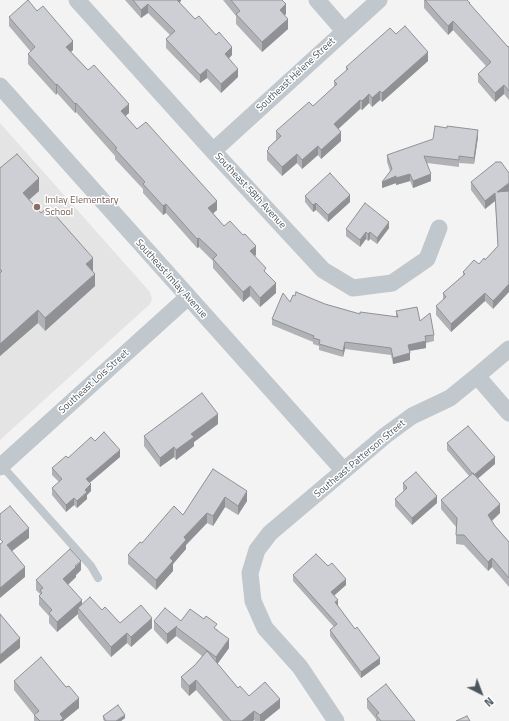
<!DOCTYPE html>
<html>
<head>
<meta charset="utf-8">
<style>
	body { margin:0 }
	#map { position:relative; width:509px; height:721px; overflow:hidden; background:#f4f3f3; font-family:"Titillium Web",sans-serif }
	canvas { display:block }
	.north { position:absolute; left:461px; top:673px; width:40px; height:40px; -webkit-text-stroke:3px #fff; paint-order:stroke; rotate:138deg; font-size:11px; font-weight:700; line-height:16px; text-align:center; color:#4c565d }
	.north::after { content:''; display:block; margin:auto; width:14px; height:18px; background:#4c565d; clip-path:polygon(50% 0,100% 100%,50% 72%,0 100%) }
</style>
</head>
<body>
<div id="map">
<canvas width="509" height="721"></canvas>
<div class="north">N</div>
</div>
<script>
const g = document.querySelector('canvas').getContext('2d');
g.lineJoin = 'round';
function fillPath(path, color) {
  g.fillStyle = color;
  g.fill(path, 'evenodd');
}
function shape(rows) {
  const path = new Path2D();
  for (const r of rows) {
    path.moveTo(r[0], r[1]);
    for (let i = 2; i < r.length; i += 2) path.lineTo(r[i], r[i + 1]);
  }
  return path;
}
function trace(path, color, width, dash) {
  g.strokeStyle = color;
  g.lineWidth = width;
  g.lineCap = dash ? 'butt' : 'round';
  g.setLineDash(dash || []);
  g.stroke(path);
}
function label(font, color, halo, rows, align = 'center') {
  g.font = font + ' "Titillium Web",sans-serif';
  g.lineWidth = 3;
  g.setLineDash([]);
  g.textBaseline = 'middle';
  g.strokeStyle = halo;
  g.fillStyle = color;
  for (const [text, x, y, turn = 0] of rows) {
    g.save();
    g.translate(x, y);
    g.rotate((+turn || 0) * Math.PI / 180);
    g.textAlign = isNaN(turn) ? turn : align;
    if (halo) g.strokeText(text, 0, 0);
    g.fillText(text, 0, 0);
    g.restore();
  }
}
const education = shape([
	[0,123,150,292,152,299,150,304,0,440]
]);
const lane = shape([
	[2,466,91,566,98,578]
]);
const street = shape([
	[77,0,213,151,323,270,353,288,392,283,427,259,439,228],
	[317,0,344,31],
	[0,86,344,471],
	[213,151,379,0],
	[477,376,509,413],
	[0,467,188,297],
	[336,721,300,667,265,628,253,601,250,573,257,550,270,533,386,435,412,416,450,398,477,376,509,349]
]);
const wall = shape([
	[125,0,181,0,181,1,179,3,195,19,232,55,229,58,238,77,221,93,207,78,200,83,166,48,166,39,170,35,148,13,141,18],
	[223,0,282,0,286,14,284,15,288,29,262,52,236,24,236,16],
	[424,0,467,0,470,5,508,47,509,46,509,100,504,94,495,102,478,82,478,74,486,66,453,30,448,35,424,8],
	[9,17,73,50,71,52,129,113,125,116,137,129,217,210,213,213,224,226,256,255,254,256,266,273,276,293,260,307,250,296,243,302,213,268,213,261,199,247,197,248,166,213,163,215,143,193,143,189,115,159,115,156,76,112,75,113,57,93,56,95,28,64,28,54,31,52,9,26],
	[396,34,428,61,382,102,380,100,372,107,369,103,362,110,360,109,338,129,341,141,321,159,318,155,302,169,297,163,282,176,267,160,267,151,268,150,268,148,276,140,276,131,313,106,334,87,334,81,346,71,346,67],
	[478,137,474,164,459,163,459,167,427,163,431,181,413,188,410,181,396,185,396,183,382,188,390,171,387,162,387,155],
	[0,168,39,191,29,200,93,271,92,271,95,286,45,331,38,323,0,356],
	[471,182,508,191,493,309,485,301,451,332,436,315,436,306,443,300,443,293,463,276,463,272,479,264,485,260,498,246,495,201,485,209,471,190],
	[305,196,350,202,328,222,316,210,313,212,305,202],
	[389,228,377,244,370,239,368,241,366,239,360,247,346,236,346,229],
	[295,296,325,304,360,314,396,317,396,311,420,321,434,335,434,341,426,343,426,348,410,351,410,360,393,364,391,355,345,349,343,357,319,350,319,346,313,344,313,342,272,325,272,319,290,302],
	[218,424,194,442,194,446,176,460,174,457,160,467,144,446,144,436],
	[95,441,120,457,89,483,91,491,87,495,87,499,77,508,74,505,66,512,52,495,52,488,59,482,52,475,52,468],
	[447,443,495,464,477,478,500,513,492,521,495,526,509,542,509,587,492,567,488,571,464,545,456,544,456,527,441,509,441,500,469,476,447,450],
	[213,469,247,501,238,515,225,507,213,526,207,523,186,545,186,549,173,564,173,571,156,590,128,564,128,555,142,543,183,515],
	[403,483,437,503,412,525,395,506,395,499,404,491,403,490],
	[328,566,346,585,334,596,338,606,380,664,361,678,330,636,330,630,334,627,293,581,293,575],
	[81,570,76,575,76,577,68,585,82,605,102,610,120,623,152,628,131,647,127,643,111,657,78,618,78,614,57,632,49,623,49,616,39,605,39,596,40,594,36,590,36,580],
	[154,621,181,621,217,629,229,648,217,664,238,688,249,696,280,708,264,721,255,721,254,720,253,721,223,721,196,690,189,696,181,687,181,677,195,665,202,656,176,636,167,644,154,630],
	[14,681,79,708,63,721,34,721,34,715,14,690],
	[367,699,415,721,376,721,376,719,367,708],
	[103,716,125,718,121,721,104,721,103,719]
]);
const shadedWall = shape([
	[175,0,181,0,181,1,175,7],
	[148,4,148,13,141,18,141,10],
	[286,4,286,14,280,20,280,10],
	[288,19,288,29,262,52,262,42],
	[453,21,453,30,448,35,448,26],
	[73,41,73,50,66,56,66,47],
	[232,47,232,55,225,62,225,54],
	[428,52,428,61,382,102,382,93],
	[207,69,207,78,200,83,200,75],
	[238,69,238,77,221,93,221,84],
	[57,84,57,93,56,95,56,85],
	[504,85,504,94,495,102,495,93],
	[380,91,380,100,372,107,372,98],
	[369,94,369,103,362,110,362,101],
	[360,100,360,109,334,133,334,124],
	[76,103,76,112,75,113,75,104],
	[129,104,129,113,121,120,121,111],
	[478,130,478,137,474,164,474,158],
	[341,132,341,141,321,159,321,150],
	[318,146,318,155,302,169,302,160],
	[297,154,297,163,282,176,282,167],
	[410,174,410,181,396,185,396,178],
	[431,174,431,181,413,188,413,181],
	[396,176,396,183,382,188,382,182],
	[39,178,39,191,23,205,23,193],
	[509,183,509,191,497,200,497,192],
	[495,193,495,201,485,209,485,201],
	[350,195,350,202,328,222,328,215],
	[217,201,217,210,208,218,208,208],
	[316,203,316,210,313,212,313,205],
	[166,204,166,213,163,215,163,206],
	[389,222,389,228,377,244,377,238],
	[366,232,366,239,360,247,360,240],
	[370,232,370,239,368,241,368,234],
	[199,238,199,247,197,248,197,239],
	[256,246,256,255,250,260,250,251],
	[93,258,93,271,86,277,86,264],
	[95,274,95,286,45,331,45,318],
	[276,283,276,293,260,307,260,298],
	[509,284,509,292,493,309,493,301],
	[250,286,250,296,243,302,243,292],
	[485,293,485,301,451,332,451,324],
	[38,310,38,323,0,356,0,344],
	[426,341,426,348,408,351,408,345],
	[345,342,345,349,343,357,343,351],
	[410,353,410,360,393,364,393,358],
	[218,414,218,424,194,442,194,446,176,460,176,450,191,434],
	[174,447,174,457,160,467,160,458],
	[120,450,120,457,86,486,86,479],
	[495,457,495,464,474,482,474,475],
	[91,484,91,491,87,495,87,499,77,508,77,501,85,490],
	[247,491,247,501,238,515,238,506],
	[437,496,437,503,412,525,412,518],
	[225,497,225,507,213,526,213,516],
	[74,498,74,505,66,512,66,505],
	[500,504,500,513,488,524,488,515],
	[207,513,207,523,186,545,186,549,173,564,173,571,156,590,156,580,170,558,184,537],
	[29,528,29,538,7,555,7,545],
	[492,558,492,567,488,571,488,562],
	[81,561,81,570,76,575,76,577,63,589,63,579],
	[25,567,25,577,0,598,0,588],
	[346,579,346,585,331,598,331,592],
	[82,600,82,610,78,608,78,614,57,632,57,622],
	[338,600,338,606,335,609,335,602],
	[152,618,152,628,131,647,131,637],
	[176,627,176,636,167,644,167,634],
	[127,633,127,643,111,657,111,647],
	[20,638,20,648,0,664,0,655],
	[229,639,229,648,216,666,216,657],
	[380,658,380,664,361,678,361,672],
	[196,680,196,690,189,696,189,686],
	[79,698,79,708,63,721,60,721,60,714],
	[280,699,280,708,264,721,260,721,260,715],
	[254,711,254,720,253,721,242,721],
	[125,715,125,718,121,721,116,721]
]);
const building = shape([
	[28,0,37,11,43,6,73,41,66,47,88,70,94,65,129,104,121,111,137,129,146,122,217,201,208,208,224,226,230,221,243,235,245,234,256,246,250,251,266,268,264,271,276,283,260,298,250,286,243,292,213,259,217,255,199,238,197,239,166,204,163,206,143,184,145,182,115,149,117,148,76,103,75,104,57,84,56,85,28,54,35,47,9,17,28,0],
	[133,0,177,0,195,19,199,16,216,35,219,32,232,47,225,54,238,69,221,84,207,69,200,75,166,39,175,31,148,4,141,10,133,0],
	[231,0,282,0,286,4,280,10,288,19,262,42,236,14,240,11,231,0],
	[425,0,467,0,470,3,469,3,508,47,509,46,509,91,504,85,495,93,478,74,491,62,453,21,448,26,425,0],
	[405,26,428,52,382,93,380,91,372,98,369,94,362,101,360,100,334,124,341,132,321,150,318,146,302,160,297,154,282,167,267,151,269,149,268,148,281,136,276,131,309,102,313,106,337,84,334,81,348,69,346,67,390,28,396,34,405,26],
	[435,126,447,128,447,126,478,130,474,158,459,156,459,160,424,156,431,174,413,181,410,174,396,178,396,176,382,182,392,169,387,155,433,139,435,126],
	[17,154,39,178,23,193,41,213,48,207,93,258,86,264,95,274,45,318,38,310,0,344,0,273,2,271,0,269,0,168,17,154],
	[496,162,501,162,509,173,509,183,497,192,509,191,509,284,493,301,485,293,451,324,436,306,446,297,443,293,465,274,463,272,474,260,479,264,484,258,485,260,498,246,495,193,485,201,471,182,496,162],
	[330,173,350,195,328,215,316,203,313,205,305,196,330,173],
	[365,203,389,222,377,238,370,232,368,234,366,232,360,240,346,229,365,203],
	[296,292,325,304,360,314,360,312,398,317,396,311,417,307,420,321,430,313,434,335,425,336,426,341,408,345,410,353,393,358,391,348,345,342,343,351,319,344,320,340,313,338,314,336,272,319,283,293,290,302,293,295,295,296,296,292],
	[202,393,218,414,191,434,194,437,176,450,174,447,160,458,144,436,202,393],
	[468,426,495,457,474,475,472,473,447,443,468,426],
	[104,432,120,450,86,479,91,484,85,490,87,492,77,501,74,498,66,505,52,488,62,479,52,468,66,456,68,458,91,437,95,441,104,432],
	[213,469,247,491,238,506,225,497,213,516,207,513,184,537,186,540,170,558,173,561,156,580,128,555,140,542,142,543,174,506,183,515,213,469],
	[416,472,437,496,412,518,395,499,407,488,403,483,416,472],
	[473,473,500,504,488,515,495,526,509,542,509,578,492,558,488,562,464,535,456,535,457,518,441,500,473,473],
	[10,506,29,528,7,545,25,567,0,588,0,544,3,542,0,539,0,514,10,506],
	[70,549,81,561,75,566,76,567,63,579,82,600,57,622,49,613,52,610,39,596,42,593,40,590,43,588,36,580,70,549],
	[316,554,328,566,332,563,346,579,331,592,338,600,335,602,355,629,357,627,380,658,361,672,330,630,337,624,293,575,316,554],
	[90,597,102,610,105,607,120,623,141,605,152,618,131,637,127,633,111,647,78,608,90,597],
	[165,608,181,621,190,609,204,619,206,616,217,624,214,628,229,639,216,657,176,627,177,626,167,634,154,621,165,608],
	[0,614,20,638,0,655,0,614],
	[207,651,238,688,240,686,249,696,265,682,280,699,260,715,254,711,242,721,231,721,196,680,189,686,181,677,195,665,207,651],
	[41,657,66,687,69,686,79,698,60,714,63,718,60,721,40,721,34,715,39,711,14,681,41,657],
	[386,684,415,721,381,721,376,715,379,713,367,699,386,684],
	[118,705,125,715,116,721,106,721,103,716,118,705],
	[467,716,470,721,456,721,467,716]
]);
const markers = [
	[37,207,4,"#8d6e63"]
];
const streetNames = [
	["Southeast Helene Street",296,75,-43],
	["Southeast 58th Avenue",250,191,47],
	["Southeast Imlay Avenue",171,279,48],
	["Southeast Lois Street",94,382,-42],
	["Southeast Patterson Street",360,459,-40]
];
const educationNames = [
	["Imlay Elementary",45,201],
	["School",45,213]
];
fillPath(education, '#e5e4e4');
trace(lane, '#c0c7cd', 8);
trace(street, '#c0c7cd', 17);
fillPath(wall, '#b0b2b6');
fillPath(shadedWall, '#909194');
fillPath(building, '#cdcfd4');
trace(building, '#909194', 1);
for (const [x, y, r, color] of markers) {
  const dot = new Path2D();
  dot.arc(x, y, r, 0, 2 * Math.PI);
  g.fillStyle = color;
  g.fill(dot);
  trace(dot, '#fff', 1.5);
}
label('10px', '#4c565d', '#fff', streetNames);
label('10px', '#785e54', '#fff', educationNames, 'left');
</script>
</body>
</html>
